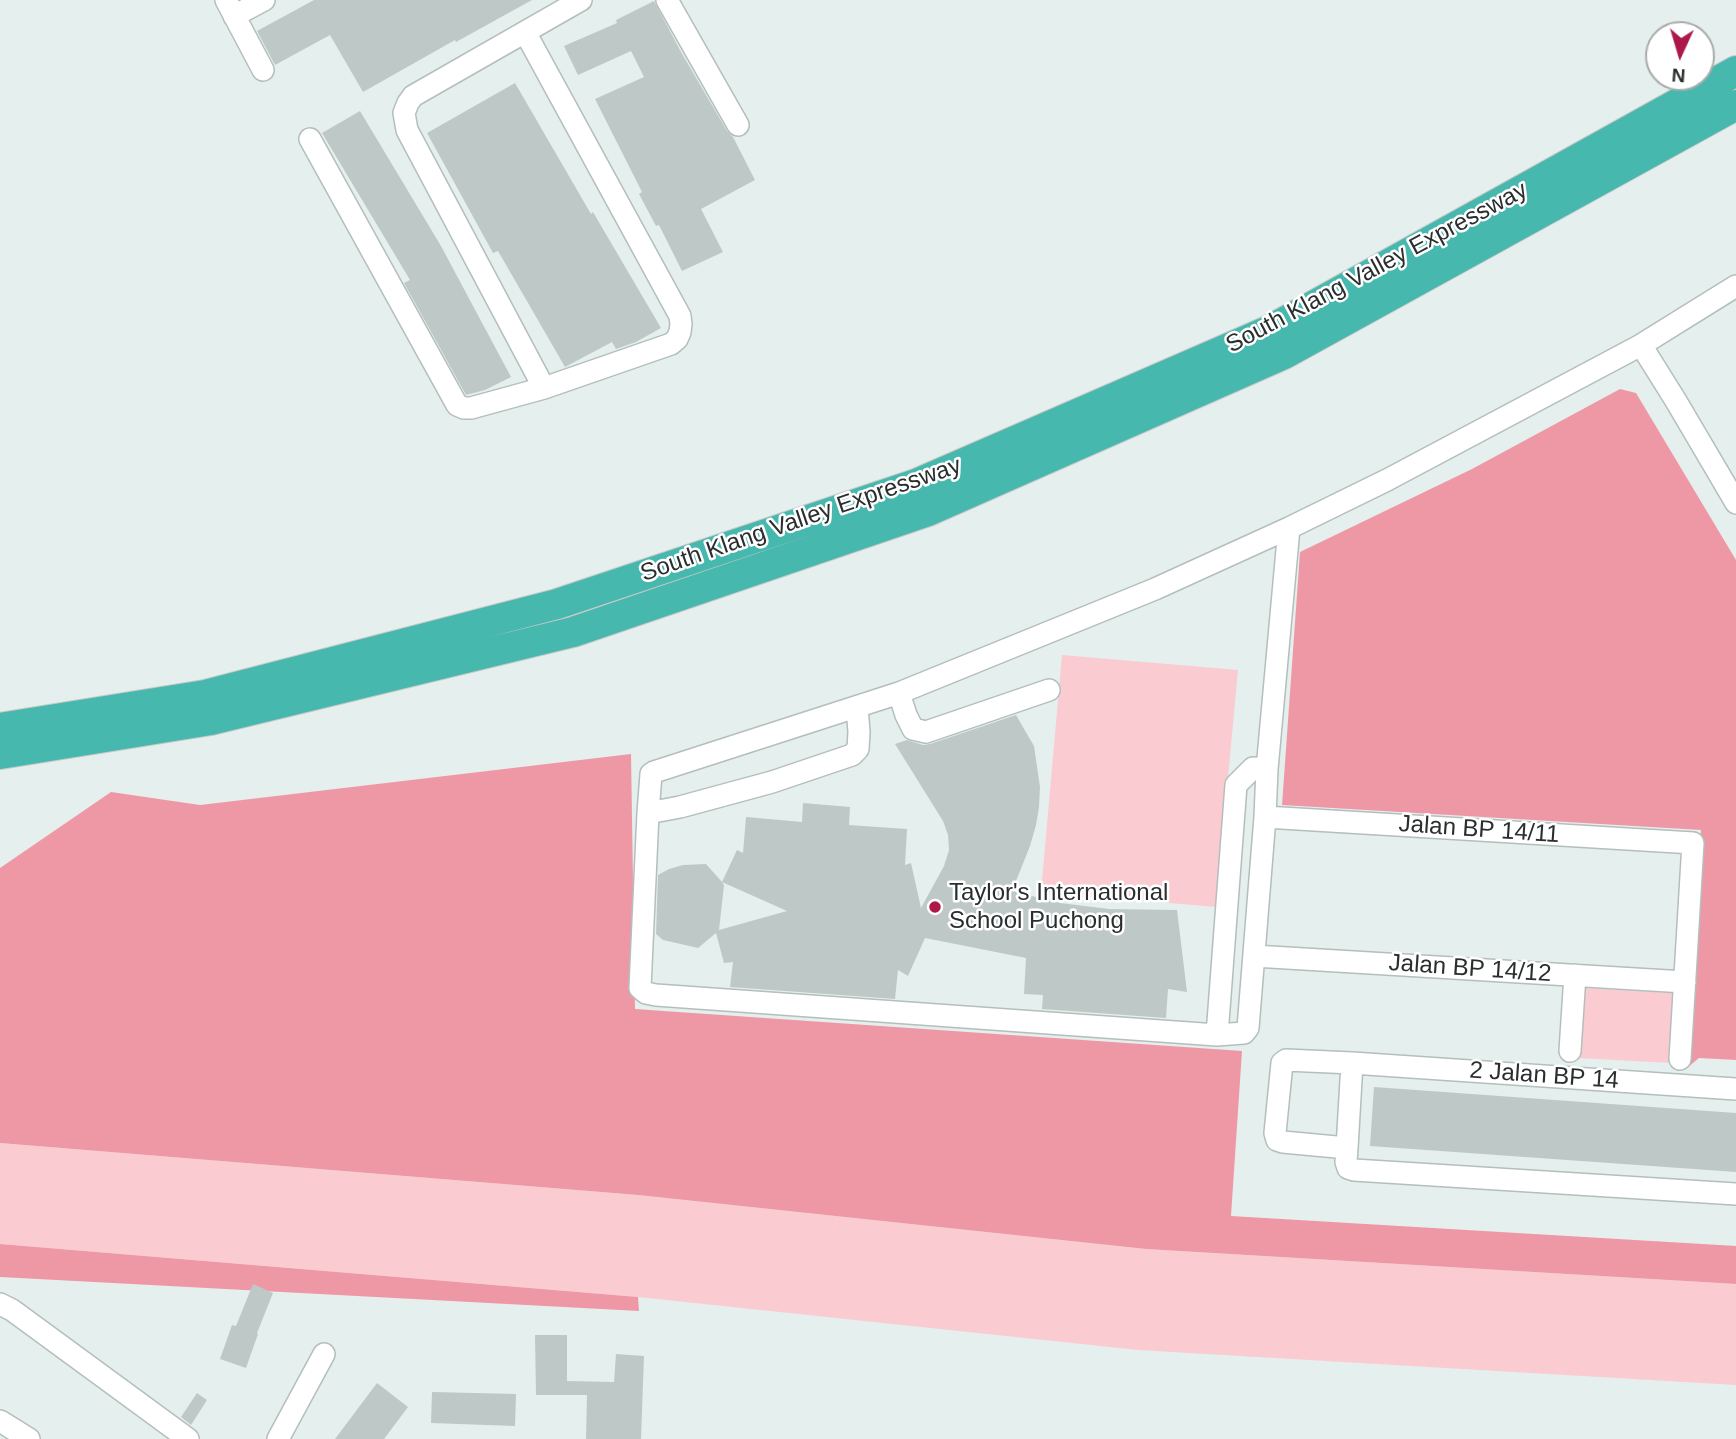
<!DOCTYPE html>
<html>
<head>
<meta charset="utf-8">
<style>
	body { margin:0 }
	#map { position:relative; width:1736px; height:1439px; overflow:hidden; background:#e5efee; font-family:Arial,sans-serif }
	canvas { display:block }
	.north { position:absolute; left:1645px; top:21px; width:70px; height:70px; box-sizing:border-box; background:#fff; border:2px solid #aaabab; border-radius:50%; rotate:184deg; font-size:19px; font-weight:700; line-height:28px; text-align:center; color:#2a2e2e }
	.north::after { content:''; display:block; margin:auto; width:24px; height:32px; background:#ac1848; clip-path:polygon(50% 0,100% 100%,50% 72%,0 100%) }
</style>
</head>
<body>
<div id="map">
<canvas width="1736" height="1439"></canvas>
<div class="north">N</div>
</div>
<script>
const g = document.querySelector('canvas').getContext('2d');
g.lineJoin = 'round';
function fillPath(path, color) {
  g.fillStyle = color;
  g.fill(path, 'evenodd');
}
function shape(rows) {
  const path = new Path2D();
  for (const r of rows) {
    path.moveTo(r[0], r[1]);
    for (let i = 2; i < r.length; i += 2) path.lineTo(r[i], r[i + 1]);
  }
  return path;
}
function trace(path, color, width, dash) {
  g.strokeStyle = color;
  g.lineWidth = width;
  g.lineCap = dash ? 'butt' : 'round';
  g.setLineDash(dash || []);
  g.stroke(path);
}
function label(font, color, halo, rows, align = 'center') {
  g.font = font + ' Arial,sans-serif';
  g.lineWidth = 5;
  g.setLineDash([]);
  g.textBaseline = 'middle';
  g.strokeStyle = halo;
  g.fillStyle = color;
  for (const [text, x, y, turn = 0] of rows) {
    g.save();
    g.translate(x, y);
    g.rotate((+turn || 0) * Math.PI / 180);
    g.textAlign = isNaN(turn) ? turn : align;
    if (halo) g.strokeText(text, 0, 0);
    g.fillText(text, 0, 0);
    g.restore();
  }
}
const green = shape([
	[1062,655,1238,670,1216,907,1041,892],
	[1582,988,1675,993,1672,1063,1578,1058],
	[0,1143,638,1195,1146,1249,1736,1284,1736,1385,1138,1350,638,1297,0,1244]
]);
const forest = shape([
	[1620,389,1636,393,1736,560,1736,1060,1699,1058,1687,1068,1701,830,1282,805,1300,552,1472,469],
	[631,754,635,1009,1242,1051,1231,1216,1736,1246,1736,1284,1146,1249,638,1195,0,1143,0,868,111,792,200,805],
	[0,1244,638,1297,639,1311,0,1277]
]);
const building = shape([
	[314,0,532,0,456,42,455,40,363,92,330,35,275,65,257,31],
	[654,1,681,52,727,131,733,137,755,180,701,209,723,252,682,271,659,225,656,226,639,194,642,192,595,99,644,77,631,51,578,75,564,46,617,23,616,20],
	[515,83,591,214,593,212,661,328,636,342,616,349,612,342,565,367,498,251,493,253,427,133],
	[360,111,441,246,511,377,485,390,466,395,404,283,410,280,322,133],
	[1016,715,1034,746,1040,787,1039,807,1036,825,1030,846,1012,891,1060,903,1109,909,1177,910,1187,992,1168,989,1166,1018,1042,1009,1043,995,1024,994,1026,958,925,938,908,976,898,970,895,999,730,987,733,962,724,963,716,933,698,948,663,940,656,934,658,875,669,869,683,865,706,864,722,882,737,850,743,853,746,817,802,822,803,803,850,807,849,825,907,829,905,865,911,863,921,908,944,866,949,850,948,835,943,821,895,744,907,740,923,745,930,744],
	[722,882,787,911,719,930,724,885],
	[1374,1087,1736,1113,1736,1172,1370,1146],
	[253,1284,273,1293,257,1333,258,1334,246,1368,220,1359,232,1325,236,1326],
	[535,1335,567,1335,567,1381,614,1382,616,1354,644,1356,641,1439,586,1439,587,1395,536,1395],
	[377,1383,408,1407,384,1439,335,1439],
	[432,1392,516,1394,515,1426,431,1423],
	[197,1393,207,1400,191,1425,181,1417]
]);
const minor = shape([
	[226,0,263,70],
	[667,0,738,125],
	[234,16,264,0],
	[310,139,457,405,464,408,471,408,544,388,671,344,677,339,680,332,681,324,680,316,525,32],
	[1641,345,1676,401,1736,503],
	[544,388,407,130,404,113,408,103,413,96,581,0],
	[899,693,906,715,913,729,926,732,1049,690],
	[1267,769,1253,768,1236,785,1217,1035,656,995,646,993,640,988,648,813,651,774,654,772,899,693,1155,589,1289,528,1387,480,1641,345,1736,286],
	[648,813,680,807,772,782,852,755,858,749,859,732,857,707],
	[1265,817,1693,843,1680,1059],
	[1254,956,1685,982],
	[1217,1035,1244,1033,1248,1028,1265,817,1267,769,1289,528],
	[1570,1051,1575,975],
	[1352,1063,1347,1148,1346,1162,1348,1168,1354,1170,1736,1194],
	[1347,1148,1283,1142,1277,1140,1275,1133,1282,1063,1286,1060,1352,1063,1736,1089],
	[0,1304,12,1310,188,1439],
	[0,1421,29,1439],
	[278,1439,324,1354]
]);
const highway = shape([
	[0,728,205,695,557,604,916,484,1268,331,1736,71],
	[0,754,211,720,573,632,928,511,1284,354,1736,105]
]);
const markers = [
	[935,907,7,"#ac1848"]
];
const streetNames = [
	["South Klang Valley Expressway",1377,268,-28],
	["South Klang Valley Expressway",801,520,-19],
	["Jalan BP 14/11",1479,830,4],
	["Jalan BP 14/12",1470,969,4],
	["2 Jalan BP 14",1544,1076,4]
];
const poiNames = [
	["Taylor's International",949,893],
	["School Puchong",949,921]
];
fillPath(green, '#faccd2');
fillPath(forest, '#ef98a5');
fillPath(building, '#bec9c7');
trace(minor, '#b4bebd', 24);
trace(highway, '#c8c9c9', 32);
trace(minor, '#fff', 21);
trace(highway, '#46b8ae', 30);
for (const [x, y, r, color] of markers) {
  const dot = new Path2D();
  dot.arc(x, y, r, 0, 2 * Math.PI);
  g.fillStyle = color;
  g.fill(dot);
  trace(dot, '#fff', 2.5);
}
label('24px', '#2a2e2e', '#fff', streetNames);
label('24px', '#2a2e2e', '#fff', poiNames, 'left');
</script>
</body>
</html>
